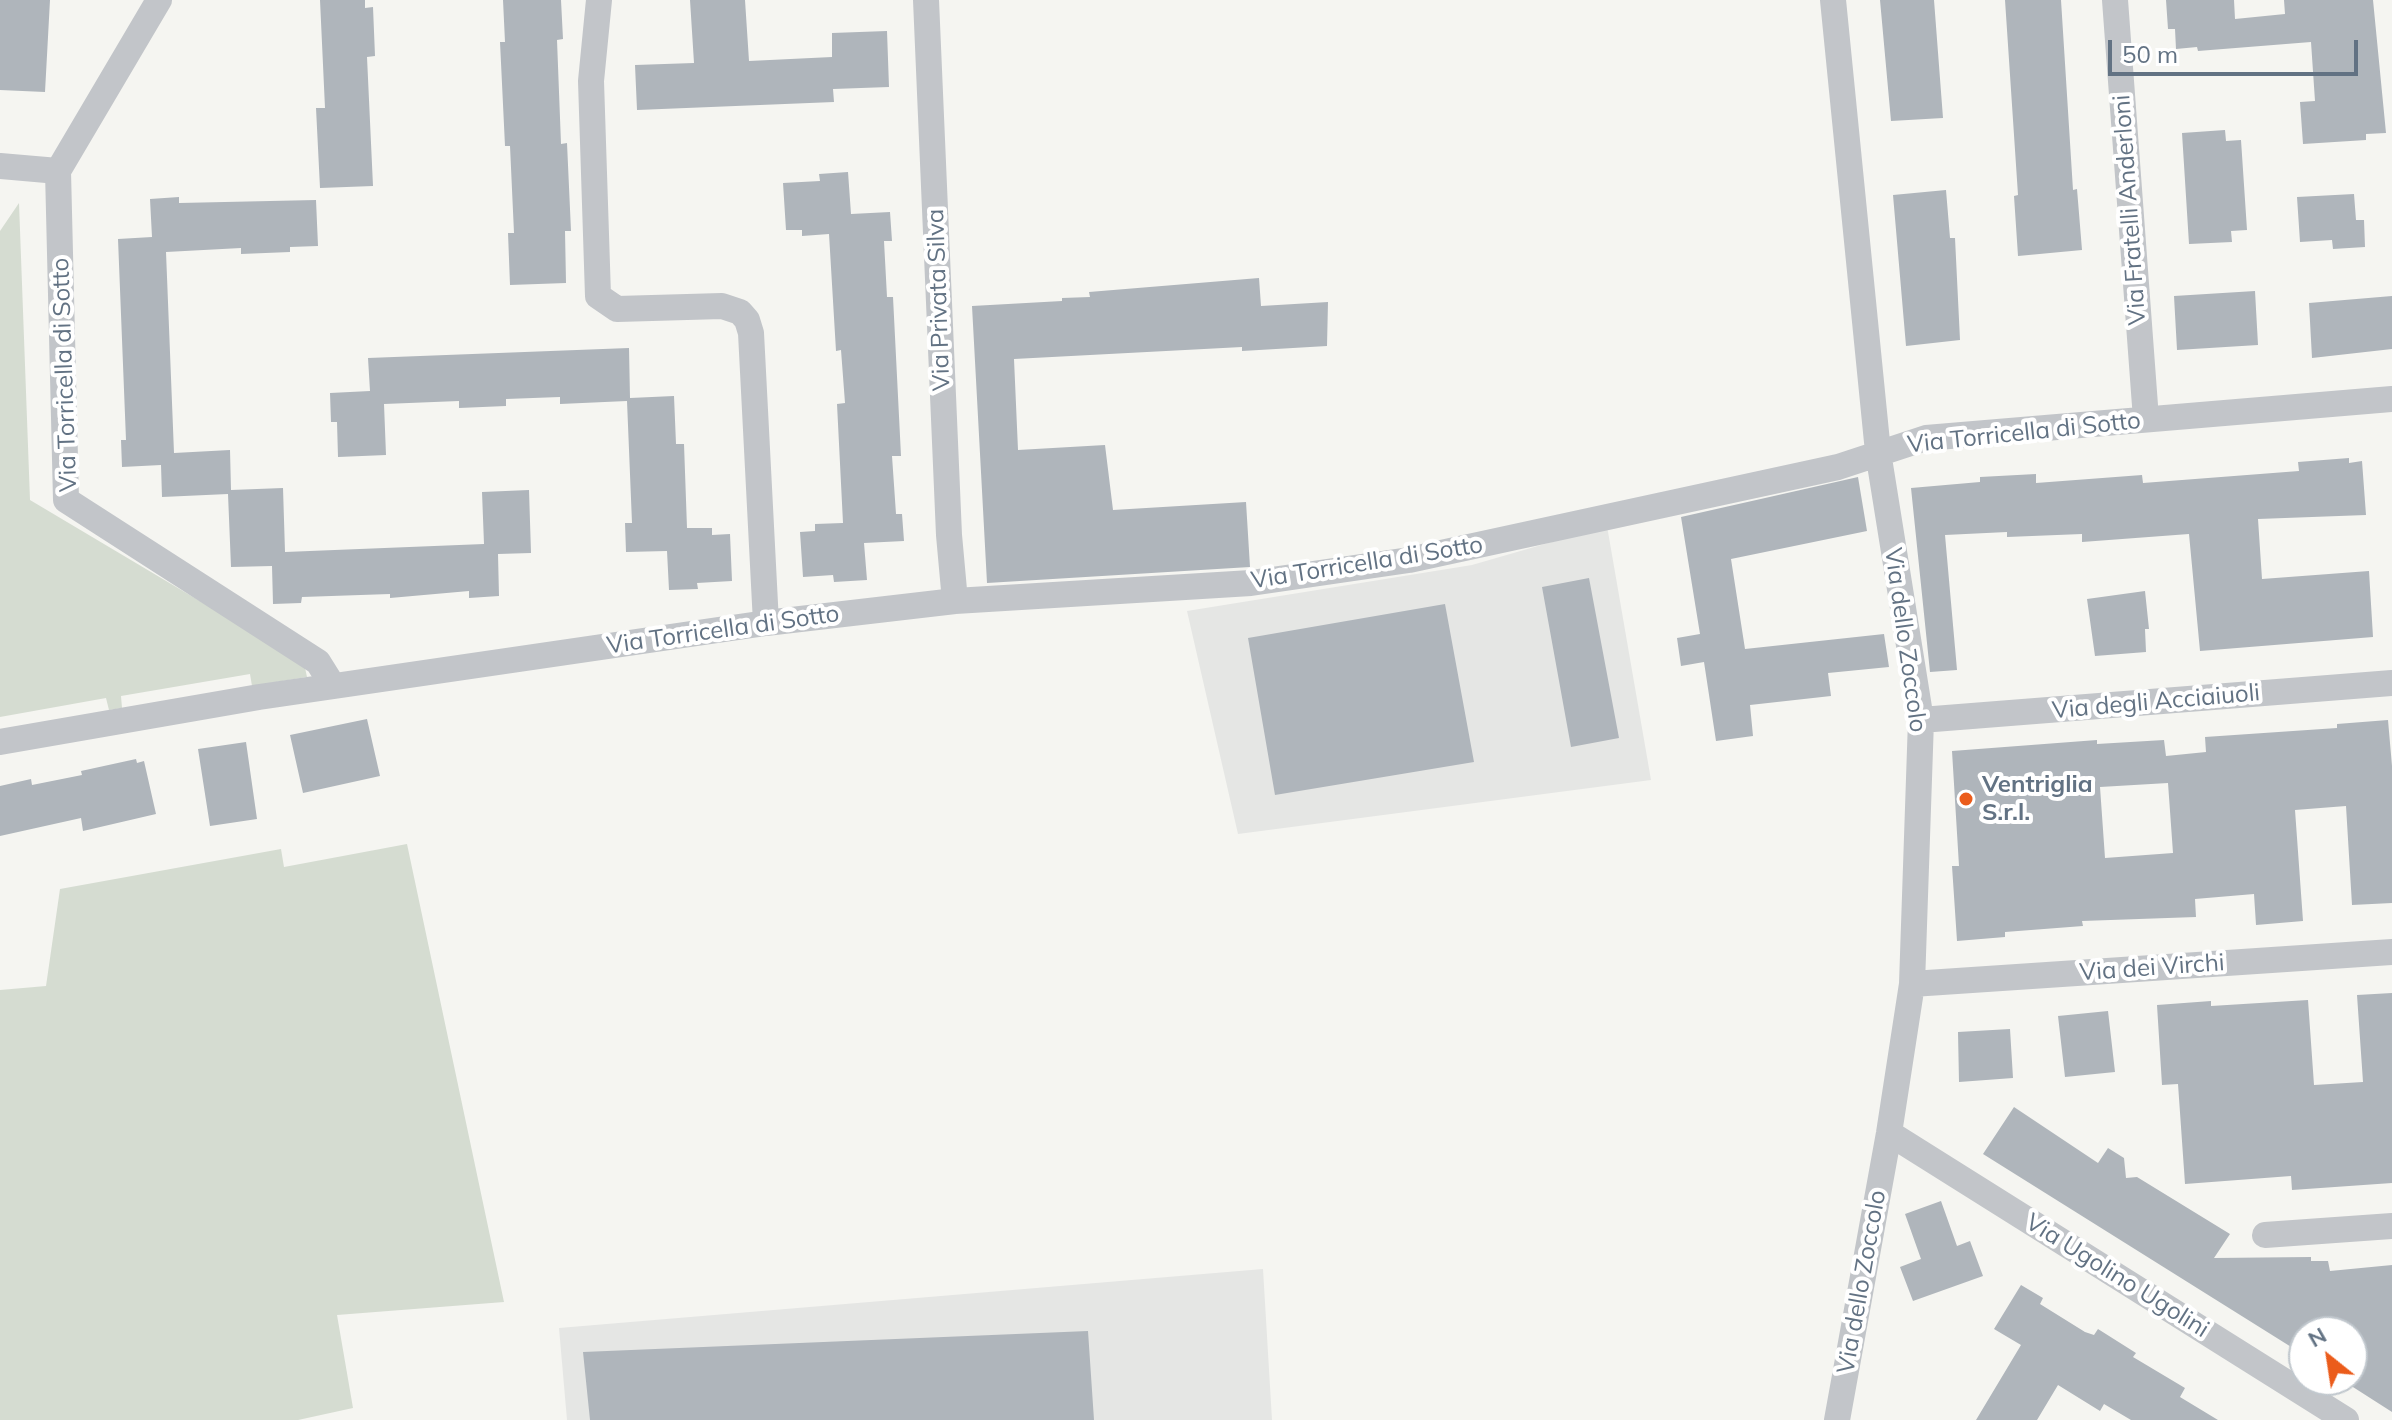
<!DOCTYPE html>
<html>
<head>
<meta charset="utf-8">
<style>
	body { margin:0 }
	#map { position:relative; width:2392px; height:1420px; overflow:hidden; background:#f5f5f1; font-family:Mulish,sans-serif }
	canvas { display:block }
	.north { position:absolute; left:2288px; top:1316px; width:80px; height:80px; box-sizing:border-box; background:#fff; border:2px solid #c0c7cd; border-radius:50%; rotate:330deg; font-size:22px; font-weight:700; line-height:32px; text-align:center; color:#627283 }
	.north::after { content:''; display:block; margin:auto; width:28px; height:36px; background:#eb5c1b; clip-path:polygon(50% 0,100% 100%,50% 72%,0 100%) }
	.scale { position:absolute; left:2108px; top:40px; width:250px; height:36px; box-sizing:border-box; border:4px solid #627283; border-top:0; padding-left:10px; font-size:24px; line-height:28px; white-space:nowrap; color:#627283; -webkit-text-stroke:6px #fff; paint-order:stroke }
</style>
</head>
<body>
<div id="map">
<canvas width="2392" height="1420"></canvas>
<div class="north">N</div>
<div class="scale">50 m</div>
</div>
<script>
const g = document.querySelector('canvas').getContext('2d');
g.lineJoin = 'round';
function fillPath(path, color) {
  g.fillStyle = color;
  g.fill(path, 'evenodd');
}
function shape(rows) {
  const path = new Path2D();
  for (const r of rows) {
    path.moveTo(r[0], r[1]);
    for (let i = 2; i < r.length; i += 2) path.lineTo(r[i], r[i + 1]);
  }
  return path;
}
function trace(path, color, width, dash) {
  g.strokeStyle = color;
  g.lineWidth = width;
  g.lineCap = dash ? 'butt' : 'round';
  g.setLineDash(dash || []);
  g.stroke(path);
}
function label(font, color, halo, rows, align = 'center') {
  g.font = font + ' Mulish,sans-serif';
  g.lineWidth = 8;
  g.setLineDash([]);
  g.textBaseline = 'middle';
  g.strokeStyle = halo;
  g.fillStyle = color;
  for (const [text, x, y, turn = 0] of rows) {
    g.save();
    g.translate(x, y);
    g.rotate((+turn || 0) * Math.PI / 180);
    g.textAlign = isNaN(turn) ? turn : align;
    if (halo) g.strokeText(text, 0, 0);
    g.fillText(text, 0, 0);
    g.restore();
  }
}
const built = shape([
	[1607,526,1651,780,1238,834,1187,611,1472,565],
	[1263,1269,1272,1420,567,1420,559,1328]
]);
const green = shape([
	[19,203,30,500,304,663,307,677,252,686,250,674,121,696,122,708,109,710,106,698,0,717,0,231],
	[407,844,504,1302,337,1315,353,1408,298,1420,0,1420,0,990,46,986,60,889,281,849,284,867]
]);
const building = shape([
	[0,0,50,0,45,92,0,90],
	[320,0,365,0,365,8,373,7,375,56,367,57,373,186,320,188,316,108,325,108],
	[503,0,561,0,563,39,557,40,561,144,567,143,571,231,565,231,566,283,510,285,508,233,514,233,510,146,505,146,500,42,505,42],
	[690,0,745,0,749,61,832,57,832,33,887,31,889,87,833,89,834,102,637,110,635,65,694,63],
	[1880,0,1934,0,1943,118,1891,121],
	[2005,0,2061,0,2073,190,2077,189,2082,250,2018,256,2014,196,2018,195],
	[2166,0,2234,0,2235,19,2285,14,2284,0,2373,0,2386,133,2366,134,2366,140,2303,144,2300,102,2315,101,2311,42,2198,51,2197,47,2176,49,2175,29,2168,29],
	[2225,130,2226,141,2241,140,2247,230,2231,231,2232,242,2189,244,2182,133],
	[848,172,851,214,890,212,892,241,884,241,887,297,893,297,901,456,892,456,896,514,902,514,904,541,864,543,867,580,834,582,833,575,803,577,800,532,815,531,815,524,843,523,837,404,845,403,841,350,836,351,829,234,802,236,802,230,786,230,783,183,820,181,819,174],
	[1946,190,1950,238,1955,238,1960,340,1906,346,1893,195],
	[2354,194,2356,220,2364,220,2365,247,2333,249,2332,240,2300,242,2297,197],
	[179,197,179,203,316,200,318,246,290,247,290,252,241,254,241,248,166,252,174,453,230,450,231,490,283,488,285,552,484,544,482,492,529,490,531,553,498,554,499,596,469,598,469,591,390,598,390,594,302,597,301,603,273,604,272,566,231,567,228,494,162,497,161,465,122,467,121,440,126,440,118,239,152,237,150,199],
	[1259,278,1261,306,1328,302,1327,346,1242,351,1242,347,1014,359,1018,450,1105,445,1113,510,1246,502,1250,567,987,583,972,306,1062,301,1062,298,1090,297,1089,292],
	[2255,291,2258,345,2177,350,2174,296],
	[2392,296,2392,349,2312,358,2309,303],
	[629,348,630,398,674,396,676,444,684,444,687,528,712,528,712,535,730,534,732,581,697,583,698,589,669,590,667,551,626,552,625,523,632,523,627,401,560,404,560,397,506,399,506,406,459,408,459,401,384,404,386,455,338,457,337,422,331,422,330,393,370,391,368,358],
	[2349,458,2349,463,2362,461,2366,515,2258,519,2262,579,2369,571,2373,637,2200,651,2189,534,2082,542,2082,534,2007,537,2007,532,1945,535,1957,670,1930,672,1911,488,1980,482,1980,477,2036,474,2036,483,2142,475,2143,483,2299,471,2298,462],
	[1858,477,1867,531,1731,559,1745,649,1884,634,1889,667,1828,673,1831,696,1750,705,1753,736,1716,741,1704,662,1681,666,1677,638,1700,634,1681,517],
	[1589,578,1619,738,1571,747,1542,587],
	[2145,591,2149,629,2145,629,2146,652,2095,656,2087,599],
	[1445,604,1474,762,1275,795,1248,638],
	[367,719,380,776,303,793,290,735],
	[2388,720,2392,766,2392,903,2352,905,2346,806,2295,810,2303,921,2256,925,2254,894,2195,899,2196,917,2082,921,2083,926,2005,932,2005,937,1957,941,1952,866,1959,866,1952,751,2097,740,2097,744,2164,740,2166,756,2206,752,2205,737,2337,728,2337,724],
	[2168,783,2173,853,2105,858,2100,787],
	[246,742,257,819,210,826,198,749],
	[136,759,137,763,144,761,156,814,83,831,81,818,0,836,0,786,31,779,32,785,82,775,81,771],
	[2392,993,2392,1183,2292,1190,2291,1176,2185,1184,2178,1084,2162,1085,2157,1005,2211,1001,2211,1006,2308,1000,2314,1085,2363,1082,2357,995],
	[2108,1011,2115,1072,2065,1077,2058,1016],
	[2010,1029,2013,1078,1959,1082,1958,1032],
	[2014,1107,2098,1163,2108,1148,2124,1158,2126,1178,2137,1177,2230,1234,2214,1258,2311,1257,2311,1261,2328,1261,2330,1271,2392,1265,2392,1412,2342,1380,2352,1380,2352,1332,2304,1332,2304,1355,1983,1154],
	[1941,1201,1957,1246,1970,1241,1983,1276,1913,1301,1900,1267,1921,1259,1905,1214],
	[2021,1285,2043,1298,2040,1304,2085,1332,2094,1335,2098,1329,2136,1353,2133,1357,2185,1388,2180,1397,2218,1420,2131,1420,2104,1404,2100,1411,2058,1385,2037,1420,1976,1420,2021,1345,1994,1329],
	[1088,1331,1094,1420,590,1420,583,1352]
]);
const street = shape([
	[159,0,58,171,66,500,318,662,333,686],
	[599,0,591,81,598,296,617,309,722,306,740,312,747,320,751,333,766,623],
	[926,0,949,535,955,601],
	[1833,0,1878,452,1921,720,1912,984,1889,1133,1837,1420],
	[2115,0,2146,419],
	[0,166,58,171],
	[1921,720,2392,683],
	[0,742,259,697,766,623,955,601,1251,583,1409,560,1838,467,1926,438,2392,399],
	[1912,984,2392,952],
	[1889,1133,2346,1420],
	[2265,1235,2392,1226]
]);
const markers = [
	[1966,799,8,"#eb5c1b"]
];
const streetNames = [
	["Via Fratelli Anderloni",2130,210,-94],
	["Via Privata Silva",939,300,-92],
	["Via Torricella di Sotto",65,375,-92],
	["Via Torricella di Sotto",2024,433,-6],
	["Via Torricella di Sotto",1367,563,-9],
	["Via Torricella di Sotto",723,630,-8],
	["Via dello Zoccolo",1905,640,82],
	["Via degli Acciaiuoli",2156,702,-5],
	["Via dei Virchi",2152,968,-4],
	["Via Ugolino Ugolini",2117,1276,32],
	["Via dello Zoccolo",1862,1282,-80]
];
const poiNames = [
	["Ventriglia",1982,785],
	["S.r.l.",1982,813]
];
fillPath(built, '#e5e6e4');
fillPath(green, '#d5dcd1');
fillPath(building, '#afb5bb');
trace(street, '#c2c5c9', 26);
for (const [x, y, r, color] of markers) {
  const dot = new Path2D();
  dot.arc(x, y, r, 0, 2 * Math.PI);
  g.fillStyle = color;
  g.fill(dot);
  trace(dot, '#fff', 3);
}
label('24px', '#627283', '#fff', streetNames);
label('bold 24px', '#627283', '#fff', poiNames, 'left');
</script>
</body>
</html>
